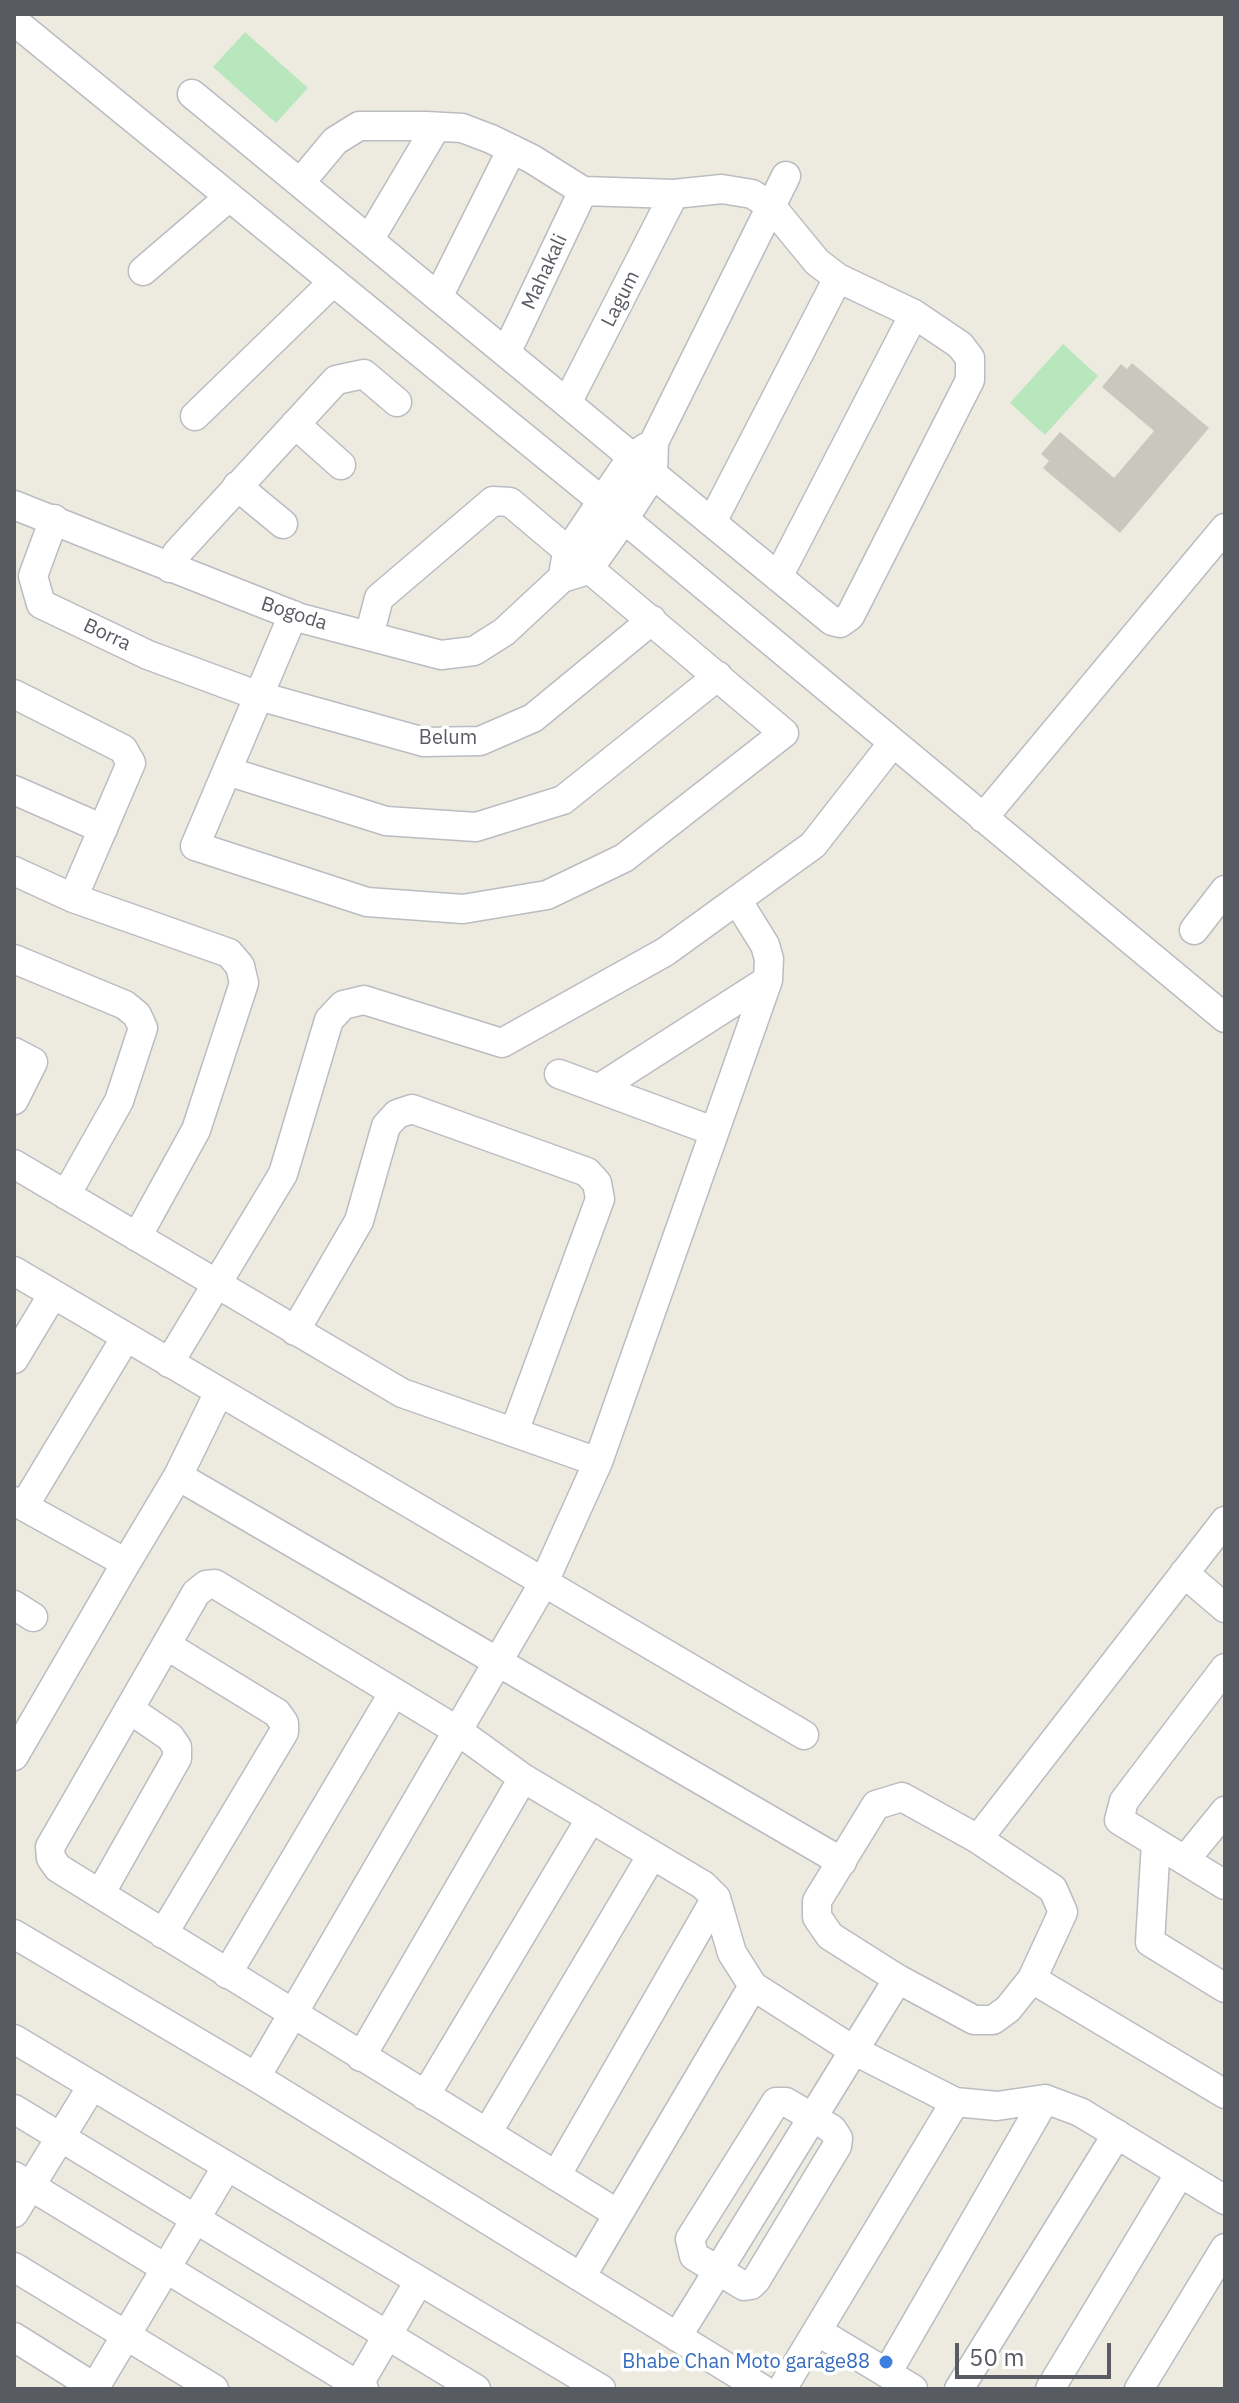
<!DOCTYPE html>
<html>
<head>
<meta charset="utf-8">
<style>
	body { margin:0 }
	#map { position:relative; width:1239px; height:2403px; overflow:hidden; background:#edebdf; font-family:"IBM Plex Sans",sans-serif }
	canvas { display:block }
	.frame { position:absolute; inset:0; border:16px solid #585b62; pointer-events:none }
	.scale { position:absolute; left:955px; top:2343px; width:156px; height:36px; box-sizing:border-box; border:4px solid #585b62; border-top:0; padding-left:10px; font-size:24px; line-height:28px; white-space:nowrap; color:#585b62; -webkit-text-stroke:6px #fff; paint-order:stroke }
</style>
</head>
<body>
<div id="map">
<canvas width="1239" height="2403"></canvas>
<div class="frame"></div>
<div class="scale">50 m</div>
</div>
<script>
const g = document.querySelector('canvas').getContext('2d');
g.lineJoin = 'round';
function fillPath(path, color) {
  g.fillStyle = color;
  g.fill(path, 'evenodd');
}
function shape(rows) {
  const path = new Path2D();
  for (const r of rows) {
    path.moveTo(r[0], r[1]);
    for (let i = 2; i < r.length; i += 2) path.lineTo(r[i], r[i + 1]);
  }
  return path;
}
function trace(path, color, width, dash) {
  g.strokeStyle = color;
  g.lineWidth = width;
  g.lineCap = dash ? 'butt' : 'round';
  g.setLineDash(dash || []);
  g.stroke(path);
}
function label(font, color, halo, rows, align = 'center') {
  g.font = font + ' "IBM Plex Sans",sans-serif';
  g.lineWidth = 7;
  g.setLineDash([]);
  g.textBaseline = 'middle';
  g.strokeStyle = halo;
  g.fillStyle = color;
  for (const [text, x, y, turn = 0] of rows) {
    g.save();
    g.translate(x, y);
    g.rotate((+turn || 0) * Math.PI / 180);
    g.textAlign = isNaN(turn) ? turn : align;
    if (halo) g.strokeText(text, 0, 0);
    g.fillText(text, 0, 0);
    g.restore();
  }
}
const green = shape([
	[245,32,308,88,276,123,213,67],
	[1063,344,1098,376,1045,435,1010,403]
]);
const building = shape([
	[1132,363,1209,428,1120,533,1043,468,1049,461,1041,454,1060,432,1114,478,1154,431,1102,387,1121,364,1127,369]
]);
const minor = shape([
	[14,21,624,519,1225,1018],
	[192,94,300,183,438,297,567,403,632,457,832,621,840,623,850,616,970,380,970,358,960,345,914,314,838,278,817,262,771,206,752,194,722,189,674,194,583,191,532,159,491,139,462,128,426,126,359,126,335,141,300,183],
	[369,240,436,127],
	[143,271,228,198],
	[438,297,512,149],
	[506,353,583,191],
	[567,403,674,194],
	[195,416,332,283],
	[295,424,341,465],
	[237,486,283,524],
	[14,505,300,618,441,655,474,651,504,632,562,578,588,570,624,519,653,474,654,442,786,176],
	[54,519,33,576,41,604,148,655,259,696,424,742,480,741,533,718,652,620],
	[712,522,838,278],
	[170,568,177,553,336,380,364,374,397,402],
	[564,569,567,553,602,501,632,457,647,447],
	[778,577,914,314],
	[293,615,195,846,367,902,463,909,547,895,624,858,784,733,510,502,493,501,379,598,369,636],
	[14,694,123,749,131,763,73,898],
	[227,771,386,821,476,827,563,800,718,676],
	[14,790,103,829],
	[983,818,1225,528],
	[14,871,73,898,229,953,240,966,244,983,196,1130,137,1237],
	[1194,930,1225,890],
	[14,959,125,1005,137,1015,143,1028,119,1101,66,1195],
	[14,1052,33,1062,14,1100],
	[559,1074,713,1131],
	[601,1087,768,980],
	[14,1164,402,1393,598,1462],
	[14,1271,804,1735],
	[295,1331,359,1221,386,1126,397,1114,412,1109,587,1172,597,1183,600,1199,514,1432],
	[14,1359,53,1294],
	[169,1363,283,1174,329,1020,343,1005,364,1000,502,1043,665,952,813,845,892,744],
	[178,1476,842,1862],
	[14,1501,126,1563,178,1476,219,1392],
	[24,1506,126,1337],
	[1184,1573,1225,1608],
	[14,1605,33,1617],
	[1225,1668,1124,1801,1119,1820,1225,1885],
	[14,1756,126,1563],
	[902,1797,978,1839,1053,1889,1063,1912,1032,1979,1008,2009,993,2020,974,2020,898,1979,830,1936,817,1917,817,1901,876,1805,902,1797],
	[978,1839,1225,1521],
	[1156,1843,1150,1942,1225,1988],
	[1185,1860,1225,1811],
	[100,1894,177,1758,177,1747,170,1737,129,1709],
	[14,1934,256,2077,762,2389],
	[163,1934,284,1732,284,1723,277,1713,166,1645],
	[227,1974,394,1692],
	[1032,1979,1225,2094],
	[14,2039,601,2389],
	[361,2057,523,1778],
	[256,2077,543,1584,598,1462,768,980,769,959,765,945,737,900],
	[425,2096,591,1818],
	[776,2102,786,2102,832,2129,838,2138,837,2146,756,2280,751,2285,744,2286,694,2256,690,2239,776,2102],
	[14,2109,476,2389],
	[487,2133,652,1855],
	[14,2176,364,2389],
	[556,2176,716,1898],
	[14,2213,92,2086],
	[618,2214,58,1868,51,1858,50,1847,196,1593,206,1585,215,1584,458,1731,523,1778,703,1885,716,1898,732,1953,753,1986,853,2050,955,2102,997,2106,1045,2099,1080,2112,1225,2200],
	[14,2267,214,2389],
	[581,2277,753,1986],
	[14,2337,97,2389],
	[677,2337,898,1979],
	[887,2373,1045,2099],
	[94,2389,227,2166],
	[356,2389,419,2281],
	[782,2389,817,2331],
	[913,2389,817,2331,955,2102],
	[959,2389,1117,2134],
	[1050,2389,1180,2173],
	[1139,2389,1225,2248]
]);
const markers = [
	[886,2362,8,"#3f7fe0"]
];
const streetNames = [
	["Mahakali",545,272,-65],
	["Lagum",621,299,-63],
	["Bogoda",294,614,18],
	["Borra",107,635,25],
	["Belum",448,738]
];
const shopNames = [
	["Bhabe Chan Moto garage88",870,2362]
];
fillPath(green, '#b8e7bd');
fillPath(building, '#cac8be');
trace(minor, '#babcc2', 31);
trace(minor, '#fff', 28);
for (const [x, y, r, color] of markers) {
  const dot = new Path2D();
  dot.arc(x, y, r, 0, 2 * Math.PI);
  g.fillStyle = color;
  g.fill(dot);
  trace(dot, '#fff', 3);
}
label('20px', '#585b62', '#fff', streetNames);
label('20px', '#366cbe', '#fff', shopNames, 'right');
</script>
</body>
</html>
